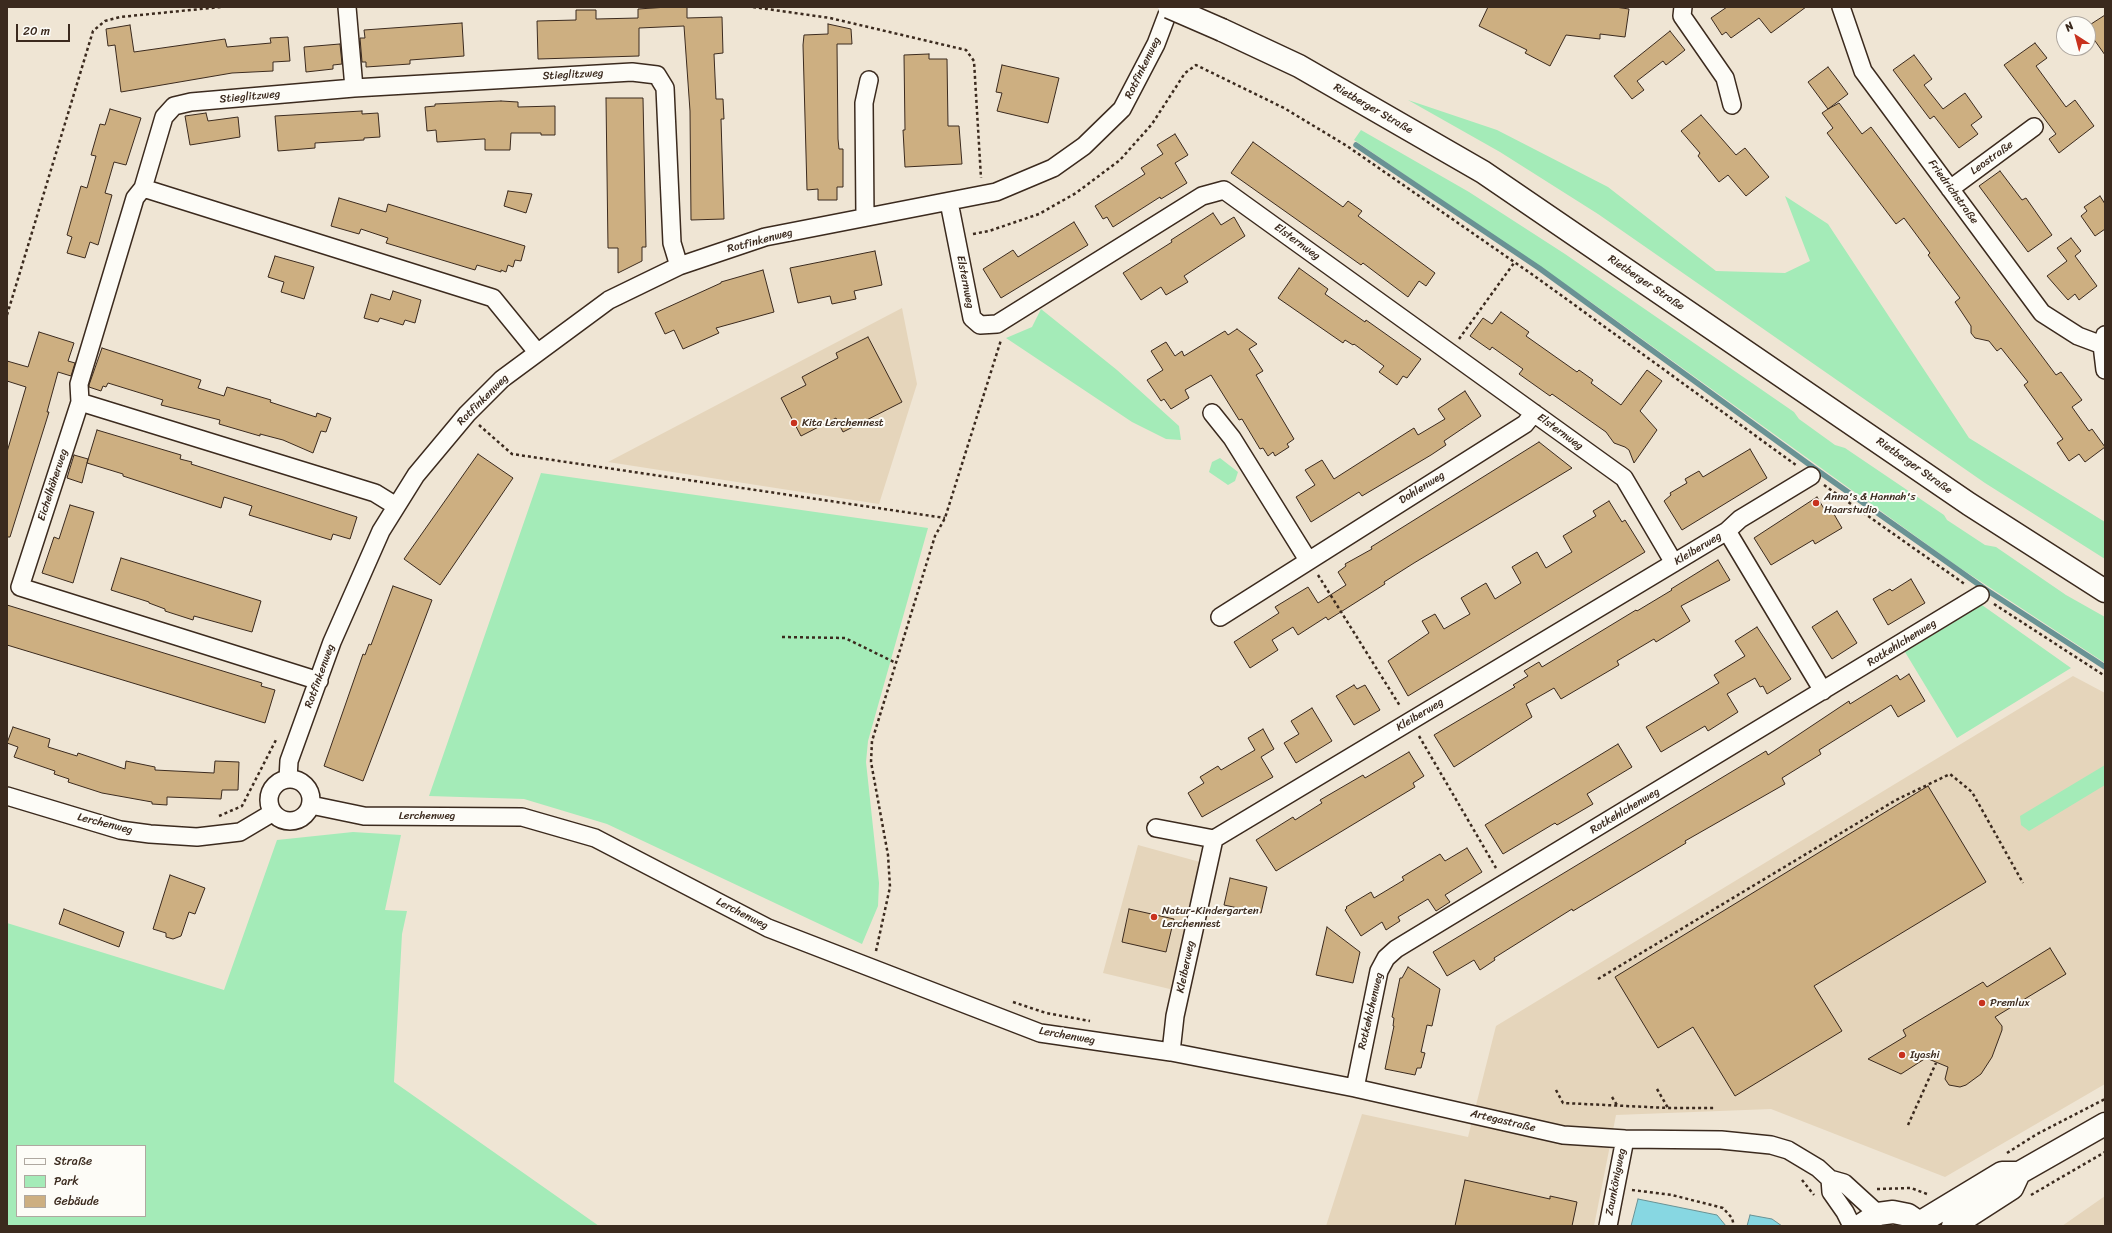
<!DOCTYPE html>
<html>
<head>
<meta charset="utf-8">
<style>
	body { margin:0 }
	#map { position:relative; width:2112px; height:1233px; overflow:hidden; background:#efe5d4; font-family:Sriracha,sans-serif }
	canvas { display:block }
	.frame { position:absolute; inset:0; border:8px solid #3b2a1e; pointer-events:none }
	.legend { position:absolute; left:16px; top:1145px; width:130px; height:72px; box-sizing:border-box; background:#fdfcf7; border:1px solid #afa8a0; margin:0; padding:5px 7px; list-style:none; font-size:12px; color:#3b2a1e }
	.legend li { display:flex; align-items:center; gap:8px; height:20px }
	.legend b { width:20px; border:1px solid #afa8a0 }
	.north { position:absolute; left:2056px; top:16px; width:40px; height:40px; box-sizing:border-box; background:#fdfcf7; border:1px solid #afa8a0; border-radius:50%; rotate:324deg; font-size:11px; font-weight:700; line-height:16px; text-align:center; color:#3b2a1e }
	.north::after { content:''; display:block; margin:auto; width:14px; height:18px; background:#c8321e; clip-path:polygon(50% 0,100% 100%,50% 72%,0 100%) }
	.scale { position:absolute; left:16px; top:24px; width:54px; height:18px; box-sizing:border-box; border:2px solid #3b2a1e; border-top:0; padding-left:5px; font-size:12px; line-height:14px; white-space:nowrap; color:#3b2a1e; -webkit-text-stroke:3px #fdfcf7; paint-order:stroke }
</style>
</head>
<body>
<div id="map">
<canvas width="2112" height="1233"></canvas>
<div class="frame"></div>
<ul class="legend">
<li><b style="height:5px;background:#fdfcf7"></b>Straße</li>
<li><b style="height:11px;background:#a4ebb8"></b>Park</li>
<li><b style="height:11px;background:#cdaf81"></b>Gebäude</li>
</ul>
<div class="north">N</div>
<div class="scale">20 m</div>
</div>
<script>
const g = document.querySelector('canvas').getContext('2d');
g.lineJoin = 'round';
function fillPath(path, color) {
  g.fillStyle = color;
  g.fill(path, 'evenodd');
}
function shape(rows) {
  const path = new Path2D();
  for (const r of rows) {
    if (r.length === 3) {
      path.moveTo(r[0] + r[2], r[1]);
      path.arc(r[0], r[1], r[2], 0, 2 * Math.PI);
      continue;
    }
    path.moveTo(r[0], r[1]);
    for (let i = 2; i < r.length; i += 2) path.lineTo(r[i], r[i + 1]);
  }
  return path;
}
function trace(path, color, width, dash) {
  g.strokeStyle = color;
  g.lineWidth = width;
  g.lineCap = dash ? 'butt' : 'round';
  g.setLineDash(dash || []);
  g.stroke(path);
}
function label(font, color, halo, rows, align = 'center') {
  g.font = font + ' Sriracha,sans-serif';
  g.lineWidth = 4;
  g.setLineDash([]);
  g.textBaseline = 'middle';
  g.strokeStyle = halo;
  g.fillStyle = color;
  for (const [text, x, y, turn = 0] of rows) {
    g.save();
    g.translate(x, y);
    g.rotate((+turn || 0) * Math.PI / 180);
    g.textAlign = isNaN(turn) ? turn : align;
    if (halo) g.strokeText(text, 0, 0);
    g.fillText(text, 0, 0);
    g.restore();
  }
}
const built = shape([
	[902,308,917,384,879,504,608,462],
	[2073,676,2105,693,2105,1084,1945,1177,1771,1109,1616,1115,1594,1226,1326,1226,1362,1114,1468,1137,1496,1026],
	[1138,845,1200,862,1174,990,1103,973],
	[2105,1196,2105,1226,2062,1226]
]);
const green = shape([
	[1408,100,1497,130,1608,187,1716,271,1785,273,1810,261,1785,196,1828,224,1969,438,2105,522,2105,559,1985,483,1598,214,1500,152],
	[1361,130,1469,192,1565,254,1794,412,1799,419,1835,445,1845,448,1944,515,1947,520,1985,545,1996,547,2066,595,2105,617,2105,663,1957,566,1588,300,1354,140],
	[1041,309,1117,370,1179,426,1181,440,1166,439,1132,422,1006,338,1032,327],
	[1220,458,1238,472,1235,481,1228,485,1209,472,1212,462],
	[541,473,928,528,868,741,866,762,879,883,878,906,862,944,607,824,524,799,429,796],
	[1982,605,2071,668,1957,738,1905,652],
	[2105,765,2105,785,2029,831,2021,825,2020,816],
	[353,832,401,835,385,910,407,911,402,934,394,1082,599,1226,7,1226,7,923,224,990,277,840],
	[17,1146,145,1146,145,1216,17,1216]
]);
const water = shape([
	[1638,1199,1717,1215,1726,1226,1631,1226,1638,1199],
	[1750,1215,1772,1219,1782,1226,1747,1226,1750,1215]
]);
const stream = shape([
	[1356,145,1539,268,1814,468,1985,589,2105,667]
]);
const building = shape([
	[668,7,687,7,687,18,722,17,723,53,714,54,716,99,723,99,724,119,721,119,724,219,691,220,690,111,684,26,639,28,639,56,538,59,537,21,576,20,576,10,596,10,596,19,638,18,638,9,668,7],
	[1488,7,1615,7,1629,9,1625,37,1600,34,1600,39,1566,35,1550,66,1525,53,1527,50,1479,26,1488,7],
	[1727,7,1806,7,1771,33,1759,18,1731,38,1726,32,1722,35,1711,18,1727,7],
	[2105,15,2105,55,2088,31,2088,26,2105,15],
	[462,23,464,56,410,60,410,64,366,67,366,62,362,62,360,38,365,38,364,30,462,23],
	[828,24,851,29,852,44,837,44,838,139,839,149,843,149,843,187,837,187,837,200,818,200,818,189,807,190,803,45,804,35,828,34,828,24],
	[130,25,134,52,225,39,227,47,271,43,270,38,288,37,290,61,273,62,273,71,232,73,121,92,115,45,108,46,106,29,130,25],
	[1670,31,1685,50,1666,65,1663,61,1637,81,1644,90,1632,99,1614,76,1670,31],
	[2035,43,2047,58,2036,66,2066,107,2075,100,2094,126,2059,153,2049,139,2056,134,2004,65,2035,43],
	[340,44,342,64,333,65,333,69,306,72,304,47,340,44],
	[929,54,929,59,947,59,948,126,959,126,962,164,905,167,903,130,905,130,904,55,929,54],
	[1914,55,1932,79,1924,85,1943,109,1965,93,1982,117,1971,125,1978,134,1959,148,1934,116,1930,119,1893,70,1914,55],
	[1002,65,1059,78,1048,123,997,111,1002,93,996,92,1002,65],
	[1828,67,1848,94,1828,109,1839,103,1862,134,1871,127,2056,375,2061,372,2082,400,2072,407,2089,431,2092,429,2105,447,2085,462,2079,454,2069,461,2057,443,2063,439,2024,385,2028,382,2001,348,1997,351,1989,341,1975,338,1971,333,1971,326,1955,302,1960,298,1928,255,1930,253,1904,218,1896,224,1827,133,1833,128,1822,113,1828,109,1808,82,1828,67],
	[606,98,643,98,646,247,642,247,642,261,618,273,618,248,608,248,606,98],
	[501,101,518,102,518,107,555,106,555,135,541,135,541,133,511,133,510,150,485,150,485,139,483,139,437,142,436,130,427,131,425,107,435,106,435,104,501,101],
	[110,109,141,118,126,165,114,162,105,193,112,195,98,245,90,242,85,258,67,253,72,237,67,235,81,186,87,188,96,156,91,155,100,124,105,125,110,109],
	[362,111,362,114,378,113,380,137,364,138,364,140,315,143,315,148,278,151,275,116,362,111],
	[206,113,208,121,238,117,240,137,190,145,185,116,206,113],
	[1701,115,1736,155,1745,148,1769,177,1746,196,1728,175,1719,182,1698,156,1700,153,1681,131,1701,115],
	[1175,134,1188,155,1175,163,1187,183,1161,199,1160,197,1113,227,1107,217,1103,219,1095,206,1145,174,1141,168,1163,154,1157,145,1175,134],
	[1253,142,1343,207,1348,201,1362,211,1358,216,1435,273,1426,286,1419,281,1408,297,1363,263,1361,265,1231,173,1253,142],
	[2000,171,2022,200,2026,198,2052,235,2028,252,1979,186,2000,171],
	[508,191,532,194,526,213,504,206,508,191],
	[2100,196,2105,204,2105,229,2095,236,2081,216,2087,211,2084,207,2100,196],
	[339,198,386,212,388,204,525,246,521,261,515,260,513,267,508,265,506,272,501,270,501,272,477,265,475,270,386,243,388,238,361,229,359,234,331,226,339,198],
	[1213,213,1221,225,1234,217,1245,236,1184,276,1188,282,1166,295,1161,287,1141,300,1123,273,1172,242,1171,240,1213,213],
	[1074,222,1088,245,1001,298,983,269,1013,250,1018,257,1074,222],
	[2071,238,2081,251,2075,256,2097,286,2079,300,2075,294,2068,300,2047,276,2067,261,2057,248,2071,238],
	[875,251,882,285,854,291,856,299,832,304,830,296,798,303,790,268,875,251],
	[275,256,314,267,304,299,281,292,284,282,268,277,275,256],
	[1299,268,1328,289,1325,294,1365,322,1366,320,1421,359,1407,378,1403,376,1397,385,1379,372,1384,366,1354,344,1353,345,1345,340,1343,343,1278,298,1299,268],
	[763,270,774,312,716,328,719,333,683,349,674,330,665,334,655,313,721,283,721,282,763,270],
	[393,291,421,300,415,323,405,320,403,325,380,318,378,322,364,318,371,294,390,300,393,291],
	[1501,312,1529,332,1526,336,1577,372,1579,370,1593,380,1591,383,1621,405,1647,370,1662,381,1640,411,1657,430,1634,463,1629,450,1625,447,1614,443,1606,432,1552,394,1550,396,1519,374,1523,369,1492,347,1490,350,1470,336,1483,318,1492,324,1501,312],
	[1237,329,1257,344,1249,349,1263,371,1256,375,1294,439,1287,444,1289,447,1275,456,1273,452,1268,456,1263,448,1260,449,1242,419,1239,420,1211,375,1185,390,1189,398,1171,409,1164,399,1161,401,1147,380,1163,370,1151,351,1166,342,1175,356,1182,351,1184,356,1225,331,1228,335,1237,329],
	[39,332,74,343,68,361,75,363,71,376,58,372,47,412,49,412,10,537,7,537,7,452,26,387,7,381,7,361,28,367,39,332],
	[868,337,902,402,843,432,836,418,801,436,781,398,806,385,802,377,838,358,836,353,868,337],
	[102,348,201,380,198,388,224,396,227,387,271,400,270,402,316,417,317,413,331,418,326,432,321,431,313,453,283,440,260,434,260,436,219,424,220,420,161,405,163,400,108,383,106,387,103,386,101,391,89,387,89,385,102,348],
	[1465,391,1481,416,1444,441,1446,445,1431,455,1362,496,1359,492,1311,522,1296,497,1315,485,1305,470,1322,460,1334,479,1414,428,1418,435,1445,419,1438,409,1465,391],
	[97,430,181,455,180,459,192,462,191,464,357,517,350,539,333,534,331,540,249,515,252,506,224,497,221,508,123,476,123,474,87,463,97,430],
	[1539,442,1572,468,1414,563,1384,582,1385,584,1328,620,1326,617,1298,635,1293,627,1272,640,1278,650,1250,668,1234,642,1279,613,1275,607,1308,587,1318,603,1346,585,1338,572,1346,566,1345,564,1372,549,1371,547,1539,442],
	[1750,449,1767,478,1682,530,1664,501,1671,495,1670,493,1687,483,1685,479,1699,471,1703,477,1750,449],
	[478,454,513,478,440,585,404,559,478,454],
	[74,455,88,459,82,483,67,478,74,455],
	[1817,497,1826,512,1831,509,1842,528,1815,544,1813,540,1771,565,1754,538,1817,497],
	[1609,501,1622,522,1625,520,1645,552,1408,696,1388,661,1429,633,1422,621,1435,614,1444,629,1470,614,1461,598,1486,583,1495,599,1521,583,1512,567,1537,552,1546,568,1572,552,1563,536,1596,516,1593,511,1609,501],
	[70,505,94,512,73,583,42,573,54,537,59,539,70,505],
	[121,558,261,601,252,632,194,616,193,620,165,611,165,609,149,603,149,602,111,590,121,558],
	[1718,560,1730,580,1681,606,1690,621,1656,642,1654,639,1617,661,1619,665,1561,699,1554,688,1526,704,1532,717,1454,767,1434,735,1515,687,1513,685,1528,676,1524,671,1539,662,1542,667,1636,610,1637,611,1672,590,1671,589,1718,560],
	[1911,579,1925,603,1888,625,1873,599,1890,589,1892,591,1911,579],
	[393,586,432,600,363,781,324,766,363,654,365,655,369,644,371,645,393,586],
	[7,605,262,683,261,686,275,690,265,723,7,645,7,605],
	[1837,611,1857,643,1832,659,1812,627,1837,611],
	[1757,627,1791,679,1767,694,1763,686,1760,687,1755,678,1727,694,1738,712,1708,731,1705,726,1661,752,1646,727,1719,683,1714,675,1745,656,1735,641,1757,627],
	[1909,674,1925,701,1898,717,1891,705,1819,750,1821,754,1782,778,1785,784,1685,841,1686,843,1573,911,1572,909,1494,958,1495,960,1480,970,1474,960,1447,976,1433,952,1766,751,1768,755,1849,701,1850,704,1897,675,1900,680,1909,674],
	[1354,685,1357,689,1365,685,1380,710,1354,725,1336,696,1354,685],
	[1312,708,1332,741,1296,763,1284,743,1299,734,1291,721,1312,708],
	[13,727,50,739,48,747,77,756,78,753,125,769,126,761,155,767,155,770,214,773,215,761,239,762,238,790,222,790,221,799,167,797,167,805,152,804,152,802,102,793,68,782,69,779,54,774,55,771,14,757,18,747,7,743,13,727],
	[1263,729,1274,749,1261,757,1273,777,1202,817,1188,793,1204,783,1200,777,1218,766,1221,770,1255,750,1248,738,1263,729],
	[1618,744,1632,767,1587,794,1593,804,1557,825,1555,823,1503,854,1485,825,1618,744],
	[1409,752,1424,776,1413,783,1415,787,1276,871,1256,840,1293,817,1295,820,1322,803,1320,800,1363,775,1365,778,1409,752],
	[1928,786,1986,882,1814,986,1842,1031,1735,1096,1693,1027,1658,1048,1615,977,1928,786],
	[1467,848,1482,872,1445,895,1450,902,1436,911,1428,899,1398,917,1400,921,1386,930,1382,922,1361,936,1345,910,1347,908,1346,907,1371,892,1374,898,1404,880,1402,877,1440,854,1445,861,1467,848],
	[170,875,205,888,195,914,189,912,181,936,173,939,166,937,166,933,153,929,170,875],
	[1230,878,1267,887,1261,913,1224,905,1230,878],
	[64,909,124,932,119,947,59,924,64,909],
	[1129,909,1174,919,1166,952,1122,942,1129,909],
	[1327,927,1360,952,1353,983,1316,975,1327,927],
	[2050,948,2066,974,1995,1017,2002,1026,2002,1030,1992,1057,1981,1074,1966,1085,1960,1087,1949,1085,1945,1079,1948,1067,1926,1058,1901,1074,1868,1059,1906,1036,1903,1030,1983,982,1987,987,2050,948],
	[1408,967,1440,989,1432,1026,1427,1025,1421,1052,1425,1053,1421,1068,1417,1068,1415,1075,1385,1069,1394,1026,1393,1026,1394,1018,1392,1017,1400,978,1402,978,1408,967],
	[1465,1180,1550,1199,1550,1196,1577,1202,1572,1226,1455,1226,1465,1180]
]);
const path = shape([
	[753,7,830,18,966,50,974,61,981,178],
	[973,234,989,231,1039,214,1076,193,1120,160,1152,124,1185,73,1196,65,1284,108,1347,146,1533,275,1796,465],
	[7,315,93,31,105,21,120,17,221,7],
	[1459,339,1514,263],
	[479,425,512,454,945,518],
	[1824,485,1966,585],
	[1318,575,1400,706],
	[1994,604,2105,676],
	[782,637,845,638,896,663],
	[1419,736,1496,868],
	[219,816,242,806,277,738],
	[876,951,890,887,888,855,871,762,872,741,935,536,945,518,1001,340],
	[1598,979,1896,800,1950,774,1972,792,2023,883],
	[1013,1002,1046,1013,1090,1021],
	[1657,1089,1668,1108],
	[1556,1090,1563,1103,1668,1108,1716,1108],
	[1612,1097,1617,1105],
	[1908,1125,1936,1063],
	[2007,1153,2037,1134,2105,1099],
	[1802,1180,1814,1195],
	[1877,1189,1911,1188,1927,1194],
	[1632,1190,1672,1195,1723,1208,1732,1218,1734,1226],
	[2031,1195,2105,1152]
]);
const street = shape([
	[347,7,354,88],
	[1683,7,1682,16,1725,78,1732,105],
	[1841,7,1863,71,2042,313,2078,336,2102,345],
	[143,188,135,198,79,384,80,402,20,587,319,681],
	[1950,189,2034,127],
	[949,202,972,318,980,325,997,324,1202,196,1224,190,1624,478,1674,563],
	[865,217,864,103,869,80],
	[2105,335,2102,345,2105,370],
	[537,352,493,298,143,188,164,117,174,106,191,102,354,88,632,72,657,75,665,88,672,243,679,266],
	[80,402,375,493,396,506],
	[1212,413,1232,438,1308,560],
	[1727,531,1823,691],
	[1220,617,1525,424,1534,413],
	[288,779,289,761,332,642,381,531,416,475,467,414,502,379,609,300,679,266,765,237,996,192,1053,168,1084,146,1122,109,1156,44,1170,7],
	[290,800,21],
	[7,796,120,830,150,834,197,837,240,832,272,813],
	[311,805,364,816,522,817,595,838,768,928,1040,1033,1171,1052,1355,1088,1563,1135,1625,1139,1721,1140,1771,1145,1788,1150,1818,1168,1830,1179,1844,1183,1878,1214],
	[1156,828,1214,839],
	[1171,1052,1175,1016,1214,839,1727,531,1740,519,1811,476],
	[1355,1088,1379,971,1386,958,1396,949,1980,595],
	[1830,1179,1831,1192,1845,1212,1852,1226],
	[1608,1226,1625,1139]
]);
const secondary = shape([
	[1921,1222,2002,1173,2019,1173,2105,1124],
	[1860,1226,1878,1214,1893,1212,1908,1215,1924,1226],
	[1953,1226,2012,1188,2019,1173]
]);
const primary = shape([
	[1222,30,1299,66,1483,172,1969,504,2105,591]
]);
const primaryBridge = shape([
	[1169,7,1222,30]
]);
const markers = [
	[794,423,4,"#c8321e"],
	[1816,503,4,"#c8321e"],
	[1154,917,4,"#c8321e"],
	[1982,1003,4,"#c8321e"],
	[1902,1055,4,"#c8321e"]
];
const streetNames = [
	["Rotfinkenweg",1143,68,-64],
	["Stieglitzweg",573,75,-3],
	["Stieglitzweg",250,97,-5],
	["Rietberger Straße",1373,109,30],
	["Leostraße",1992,158,-36],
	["Friedrichstraße",1953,192,54],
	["Rotfinkenweg",760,241,-15],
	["Elsternweg",1297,242,36],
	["Elsternweg",965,282,79],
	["Rietberger Straße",1646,283,34],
	["Rotfinkenweg",483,400,-45],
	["Elsternweg",1560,432,36],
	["Rietberger Straße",1914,466,35],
	["Eichelhäherweg",53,485,-72],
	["Dohlenweg",1422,488,-32],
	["Kleiberweg",1698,549,-31],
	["Rotkehlchenweg",1902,643,-32],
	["Rotfinkenweg",320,676,-70],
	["Kleiberweg",1420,715,-31],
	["Rotkehlchenweg",1625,811,-31],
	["Lerchenweg",427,816],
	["Lerchenweg",105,824,14],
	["Lerchenweg",742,914,27],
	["Kleiberweg",1186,967,-78],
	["Rotkehlchenweg",1371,1011,-77],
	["Lerchenweg",1067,1036,10],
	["Artegastraße",1503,1121,13],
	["Zaunkönigweg",1616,1182,-79]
];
const poiNames = [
	["Kita Lerchennest",802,423],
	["Anna's & Hannah's",1824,497],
	["Haarstudio",1824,510],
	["Natur-Kindergarten",1162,911],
	["Lerchennest",1162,924],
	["Premlux",1990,1003],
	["Iyashi",1910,1055]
];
fillPath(built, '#e5d5bb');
fillPath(green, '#a4ebb8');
fillPath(water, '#87d7e2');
trace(water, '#699294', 1);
trace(stream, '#699294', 5.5);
fillPath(building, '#cdaf81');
trace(building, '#3b2a1e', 1);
trace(street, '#3b2a1e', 20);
trace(secondary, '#3b2a1e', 25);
trace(primary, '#3b2a1e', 25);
trace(path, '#3b2a1e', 2.5, [3, 3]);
trace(street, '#fdfcf7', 17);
trace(secondary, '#fdfcf7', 22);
trace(primary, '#fdfcf7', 22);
trace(primaryBridge, '#3b2a1e', 25, []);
trace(primaryBridge, '#fdfcf7', 22);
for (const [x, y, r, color] of markers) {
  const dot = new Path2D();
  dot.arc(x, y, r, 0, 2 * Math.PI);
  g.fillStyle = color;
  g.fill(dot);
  trace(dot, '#fdfcf7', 1.5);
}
label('11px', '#3b2a1e', '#fdfcf7', streetNames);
label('11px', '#3b2a1e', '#fdfcf7', poiNames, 'left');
</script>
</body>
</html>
